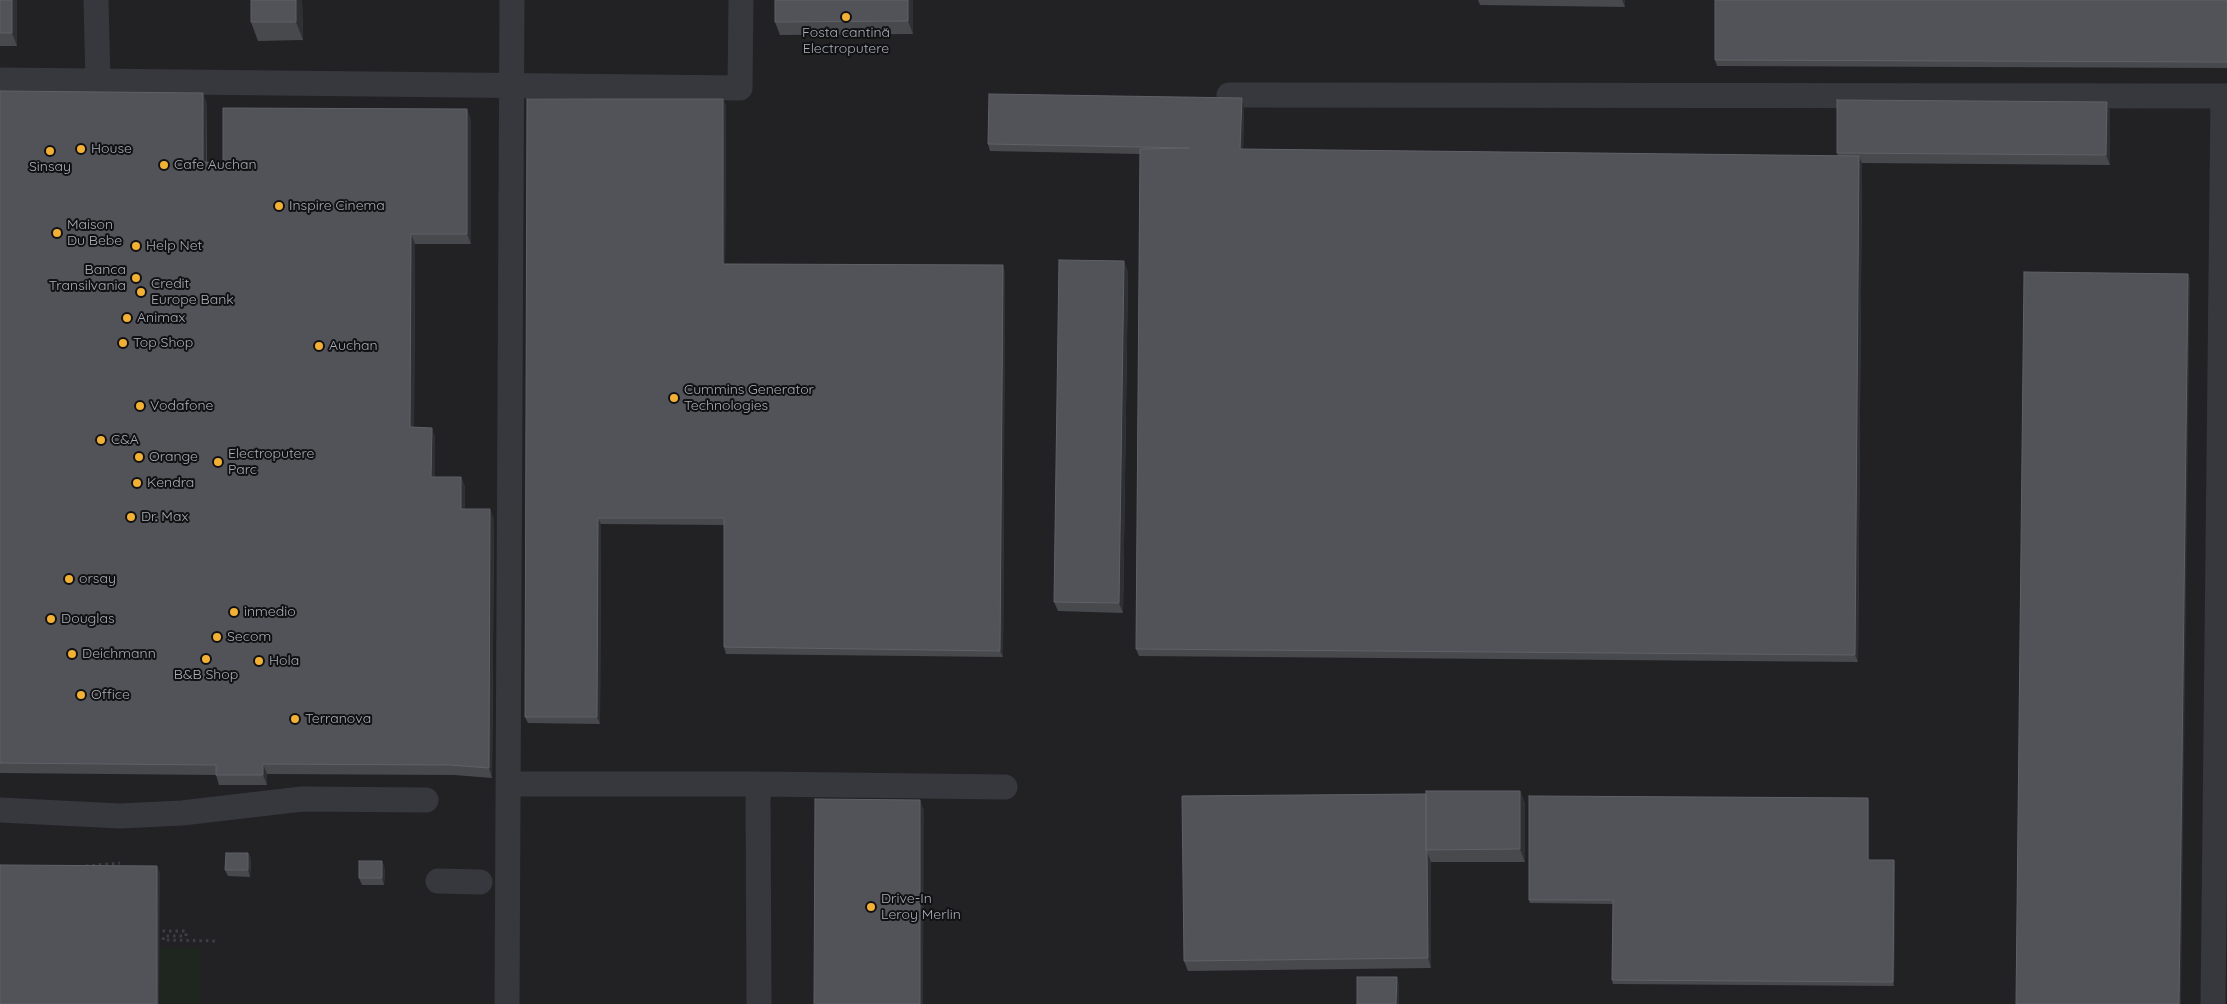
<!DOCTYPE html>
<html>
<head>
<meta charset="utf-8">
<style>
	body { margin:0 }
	canvas { display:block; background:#161618 }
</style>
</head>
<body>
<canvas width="2227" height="1004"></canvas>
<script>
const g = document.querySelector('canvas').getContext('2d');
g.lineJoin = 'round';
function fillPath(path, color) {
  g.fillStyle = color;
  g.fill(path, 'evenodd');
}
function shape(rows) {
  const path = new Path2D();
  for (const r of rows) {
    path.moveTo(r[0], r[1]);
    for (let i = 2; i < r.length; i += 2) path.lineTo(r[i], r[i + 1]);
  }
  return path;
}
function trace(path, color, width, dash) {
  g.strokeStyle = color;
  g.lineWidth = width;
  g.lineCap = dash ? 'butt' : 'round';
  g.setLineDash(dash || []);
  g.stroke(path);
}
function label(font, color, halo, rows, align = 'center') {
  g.font = font + ' Quicksand,sans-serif';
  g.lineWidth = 4;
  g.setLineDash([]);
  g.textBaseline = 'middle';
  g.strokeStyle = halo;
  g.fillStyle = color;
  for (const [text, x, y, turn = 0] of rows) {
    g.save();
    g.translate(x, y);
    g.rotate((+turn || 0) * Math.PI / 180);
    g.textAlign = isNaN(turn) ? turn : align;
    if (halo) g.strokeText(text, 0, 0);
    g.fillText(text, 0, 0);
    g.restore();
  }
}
const built = shape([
	[0,0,2227,0,2227,1004,0,1004]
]);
const green = shape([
	[159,948,200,948,200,1004,159,1004]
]);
const path = shape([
	[86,866,120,863],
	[156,931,186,931,186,936,164,936,163,940,218,941]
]);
const minor = shape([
	[96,0,98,82],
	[0,80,740,88,741,0],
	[1229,95,2227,96],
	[509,784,758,784,1005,787],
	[758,784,759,1004],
	[0,810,120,816,182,813,302,799,426,800],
	[438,881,480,882],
	[507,1004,512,0],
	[2213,1004,2223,96]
]);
const wall = shape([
	[0,0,17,0,17,46,0,46],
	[251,0,302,0,303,40,258,41,251,22],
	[775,0,913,0,913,34,780,35,775,22],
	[1478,0,1625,0,1625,7,1480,5],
	[2227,0,2227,68,1717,66,1715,60],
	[0,91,207,103,207,162,223,163,471,119,471,244,415,244,414,427,435,437,435,477,461,477,465,487,465,509,494,519,492,778,454,775,267,774,267,785,219,785,216,775,0,773],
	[1242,98,1244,105,1243,149,1838,156,1837,153,2107,102,2110,112,2110,165,1862,163,1858,662,1139,656,1136,649,1140,154,990,151,988,144],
	[723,99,726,106,725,264,1005,272,1003,657,726,654,724,647,724,525,601,524,600,724,528,723,525,717],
	[1128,271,1123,613,1058,611,1054,602],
	[1520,791,1525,804,1525,862,1431,862,1431,968,1188,971,1184,961,1426,794],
	[1869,801,1869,860,1894,860,1895,863,1894,986,1613,984,1612,980,1613,904,1530,903,1529,900],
	[248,853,251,859,250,877,228,876,225,870],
	[385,868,384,885,362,885,359,878]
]);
const shadedWall = shape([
	[12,0,17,0,17,46,12,33],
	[296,0,302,0,303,40,296,22],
	[908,0,913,0,913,34,908,21],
	[1622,0,1625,0,1625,7],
	[203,93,207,103,206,172,203,162],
	[1242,98,1244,105,1243,155,1240,149],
	[723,99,726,106,725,271,723,264],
	[2107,102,2110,112,2110,165,2106,155],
	[467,109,471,119,471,244,467,234],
	[1859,156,1862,163,1858,662,1855,655],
	[411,234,415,244,414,437,410,427],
	[1124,261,1128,271,1123,613,1119,603],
	[1003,265,1005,272,1003,657,1000,651],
	[2188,274,2190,280,2181,1004,2179,1004],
	[432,428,435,437,435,487,431,477],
	[461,477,465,487,465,519,461,509],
	[490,509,494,519,492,778,489,768],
	[598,518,601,524,600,724,597,717],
	[263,764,267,774,267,785,263,775],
	[1520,791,1525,804,1525,862,1520,849],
	[1868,798,1869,801,1869,863,1868,860],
	[920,800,924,810,923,1004,920,1004],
	[1427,852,1431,862,1431,968,1428,958],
	[248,853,251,859,250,877,248,870],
	[1894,860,1895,863,1894,986,1893,982],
	[382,861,385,868,384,885,382,878],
	[157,866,160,873,159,1004,157,1004],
	[1397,977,1399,984,1399,1004,1396,1004]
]);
const building = shape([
	[0,0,12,0,12,33,0,33,0,0],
	[251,0,296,0,296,22,251,22,251,0],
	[775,0,908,0,908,21,775,22,775,0],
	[1715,0,2227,0,2227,62,1715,60,1715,0],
	[0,91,203,93,203,162,223,163,223,108,467,109,467,234,411,234,410,427,432,428,431,477,461,477,461,509,490,509,489,768,450,765,263,764,263,775,216,775,216,765,0,763,0,91],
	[989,94,1242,98,1240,149,1859,156,1855,655,1136,649,1140,149,1190,148,988,144,989,94],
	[527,99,723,99,723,264,1003,265,1000,651,724,647,724,518,598,518,597,717,525,717,527,99],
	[1837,100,2107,102,2106,155,1837,153,1837,100],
	[1059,260,1124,261,1119,603,1054,602,1059,260],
	[2024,272,2188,274,2179,1004,2016,1004,2024,272],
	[1426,791,1520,791,1520,849,1426,850,1426,791],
	[1426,794,1426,850,1427,852,1428,958,1184,961,1182,796,1426,794],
	[1529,796,1868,798,1868,860,1894,860,1893,982,1612,980,1613,900,1529,900,1529,796],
	[815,799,920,800,920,1004,814,1004,815,799],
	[226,853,248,853,248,870,225,870,226,853],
	[359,861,382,861,382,878,359,878,359,861],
	[0,865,157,866,157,1004,0,1004,0,865],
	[1357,977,1397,977,1396,1004,1357,1004,1357,977]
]);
const markers = [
	[846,17,5,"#f2b134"],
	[81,149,5,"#f2b134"],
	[50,151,5,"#f2b134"],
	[164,165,5,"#f2b134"],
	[279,206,5,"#f2b134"],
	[57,233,5,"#f2b134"],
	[136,246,5,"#f2b134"],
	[136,278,5,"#f2b134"],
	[141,292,5,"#f2b134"],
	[127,318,5,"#f2b134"],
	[123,343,5,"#f2b134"],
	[319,346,5,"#f2b134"],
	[674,398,5,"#f2b134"],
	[140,406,5,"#f2b134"],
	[101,440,5,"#f2b134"],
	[139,457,5,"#f2b134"],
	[218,462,5,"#f2b134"],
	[137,483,5,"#f2b134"],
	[131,517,5,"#f2b134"],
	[69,579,5,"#f2b134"],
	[234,612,5,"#f2b134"],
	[51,619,5,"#f2b134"],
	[217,637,5,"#f2b134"],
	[72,654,5,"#f2b134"],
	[206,659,5,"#f2b134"],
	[259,661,5,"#f2b134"],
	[81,695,5,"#f2b134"],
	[295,719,5,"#f2b134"],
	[871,907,5,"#f2b134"]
];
const poiNames = [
	["Fosta cantină",846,33,"center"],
	["Electroputere",846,49,"center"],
	["House",91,149],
	["Cafe Auchan",174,165],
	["Sinsay",50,167,"center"],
	["Inspire Cinema",289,206],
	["Maison",67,225],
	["Du Bebe",67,241],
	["Help Net",146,246],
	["Banca",126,270,"right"],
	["Transilvania",126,286,"right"],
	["Credit",151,284],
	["Europe Bank",151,300],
	["Animax",137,318],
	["Top Shop",133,343],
	["Auchan",329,346],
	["Cummins Generator",684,390],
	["Technologies",684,406],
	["Vodafone",150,406],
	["C&A",111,440],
	["Electroputere",228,454],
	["Parc",228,470],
	["Orange",149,457],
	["Kendra",147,483],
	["Dr. Max",141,517],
	["orsay",79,579],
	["inmedio",244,612],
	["Douglas",61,619],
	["Secom",227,637],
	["Deichmann",82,654],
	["Hola",269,661],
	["B&B Shop",206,675,"center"],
	["Office",91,695],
	["Terranova",305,719],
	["Drive-In",881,899],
	["Leroy Merlin",881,915]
];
fillPath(built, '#222225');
fillPath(green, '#1e261f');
trace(path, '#3d3f44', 3, [2.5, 4]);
trace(minor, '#37383d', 25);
fillPath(wall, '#47494d');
fillPath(shadedWall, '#2f3033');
fillPath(building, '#525359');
trace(building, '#5f6168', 1);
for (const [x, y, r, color] of markers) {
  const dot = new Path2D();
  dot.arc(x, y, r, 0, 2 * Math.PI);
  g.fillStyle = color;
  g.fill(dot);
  trace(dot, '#111113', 2);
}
label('14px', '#a8adb8', '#111113', poiNames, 'left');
</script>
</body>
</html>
